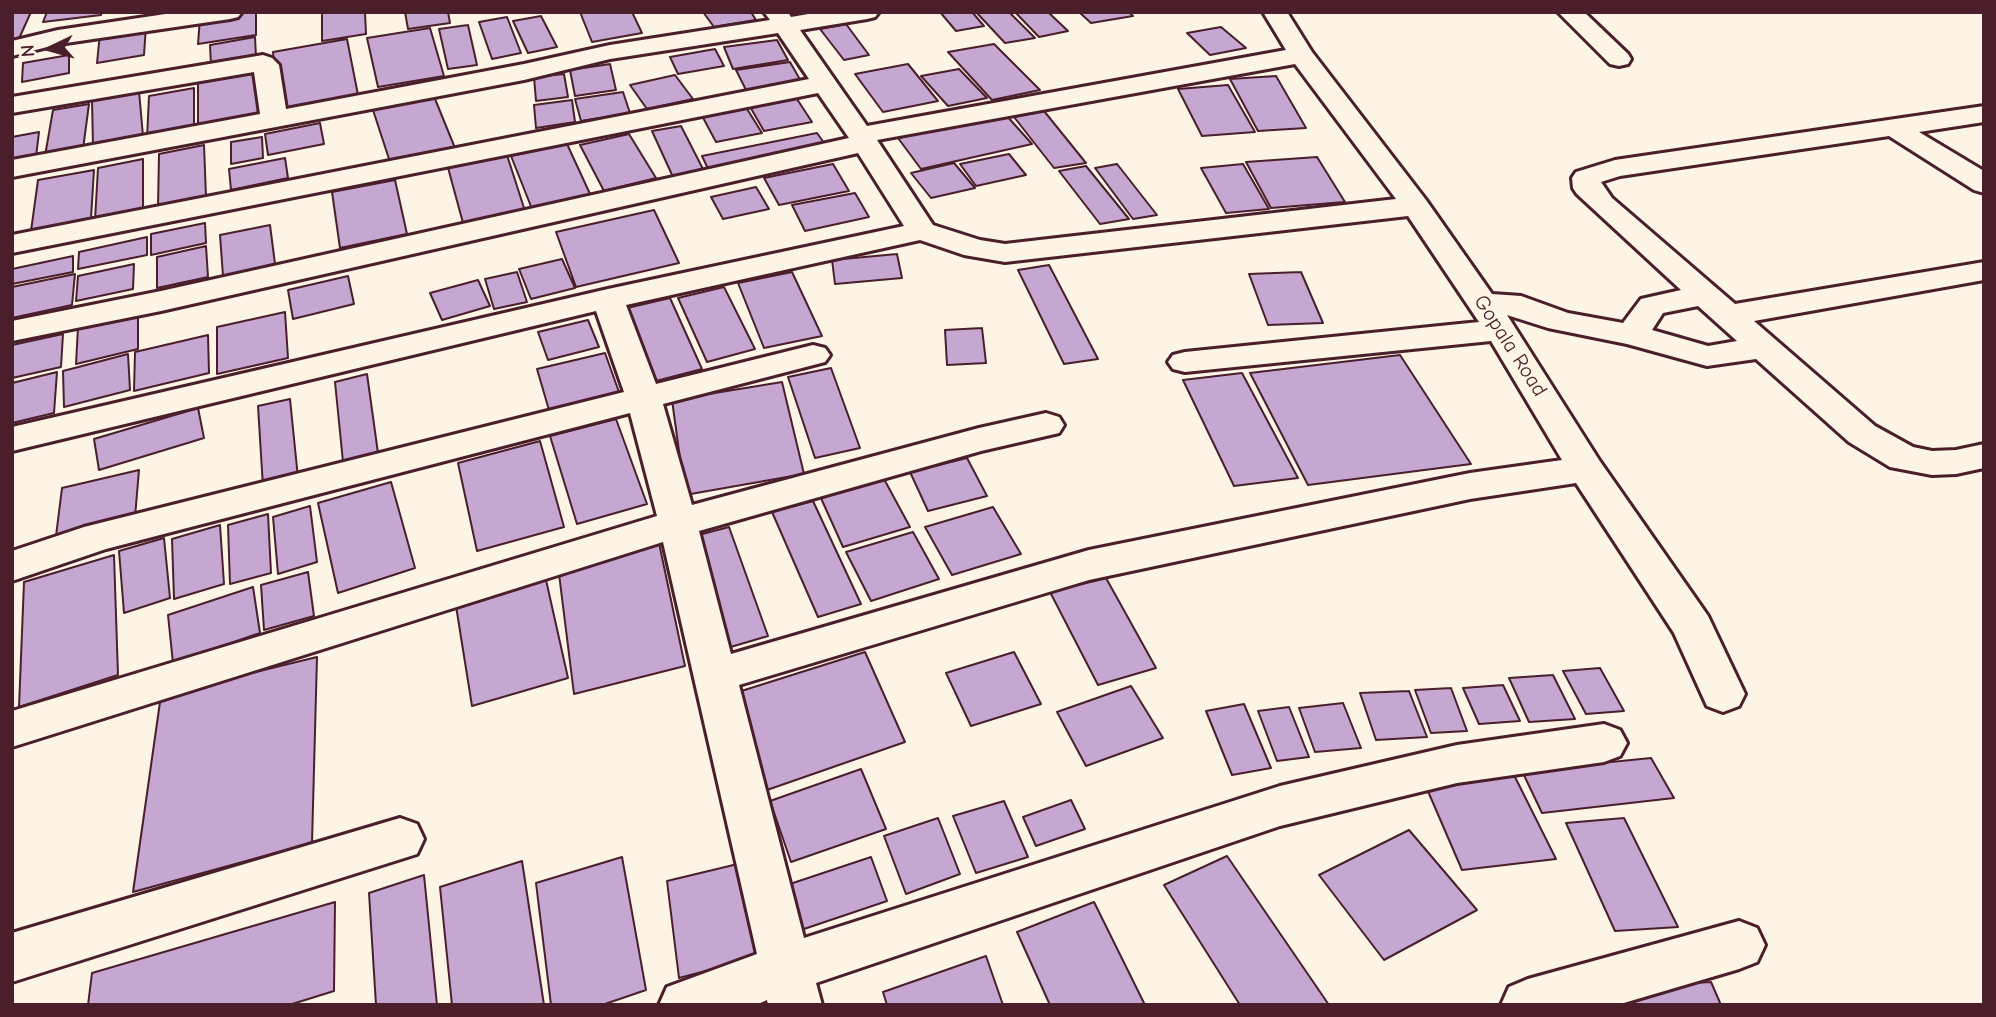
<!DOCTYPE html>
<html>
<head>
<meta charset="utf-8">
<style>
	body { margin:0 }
	#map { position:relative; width:1996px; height:1017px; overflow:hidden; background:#fcf5e5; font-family:"Comic Neue",sans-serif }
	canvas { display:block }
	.frame { position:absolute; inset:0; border:14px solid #4a1f2b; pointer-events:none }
	.north { position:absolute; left:14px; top:14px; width:70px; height:70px; -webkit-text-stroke:5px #fcf5e5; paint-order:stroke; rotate:265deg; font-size:19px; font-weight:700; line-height:28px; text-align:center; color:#4a1f2b }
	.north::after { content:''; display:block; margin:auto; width:24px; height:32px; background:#4a1f2b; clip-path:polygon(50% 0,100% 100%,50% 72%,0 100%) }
</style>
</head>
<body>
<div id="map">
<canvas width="1996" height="1017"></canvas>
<div class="frame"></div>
<div class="north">N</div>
</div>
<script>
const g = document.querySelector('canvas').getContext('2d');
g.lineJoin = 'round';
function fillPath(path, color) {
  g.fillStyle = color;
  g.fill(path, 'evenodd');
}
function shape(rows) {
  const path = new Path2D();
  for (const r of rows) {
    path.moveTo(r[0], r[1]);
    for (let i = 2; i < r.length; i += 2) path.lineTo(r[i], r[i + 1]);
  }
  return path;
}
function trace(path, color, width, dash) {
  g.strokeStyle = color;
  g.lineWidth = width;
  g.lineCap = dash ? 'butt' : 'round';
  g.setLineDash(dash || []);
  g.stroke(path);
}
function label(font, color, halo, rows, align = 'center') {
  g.font = font + ' "Comic Neue",sans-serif';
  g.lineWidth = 6;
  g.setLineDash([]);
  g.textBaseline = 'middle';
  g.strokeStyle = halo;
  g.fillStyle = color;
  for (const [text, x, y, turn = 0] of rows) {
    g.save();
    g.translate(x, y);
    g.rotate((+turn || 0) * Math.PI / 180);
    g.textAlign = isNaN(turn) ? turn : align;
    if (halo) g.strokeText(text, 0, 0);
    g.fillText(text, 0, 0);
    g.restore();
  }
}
const building = shape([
	[12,12,31,12,17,43,12,44,12,12],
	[47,12,102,12,101,15,43,22,47,12],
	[240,12,256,12,256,35,198,44,200,18,240,12],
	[322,12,365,12,366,34,322,41,322,12],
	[405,12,448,12,450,23,408,29,405,12],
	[580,12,632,12,642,33,592,42,580,12],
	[703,12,751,12,756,20,714,27,703,12],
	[940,12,972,12,984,26,956,31,940,12],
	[976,12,1009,12,1035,38,1005,43,976,12],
	[1015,12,1048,12,1068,31,1039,37,1015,12],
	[1079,12,1129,12,1133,16,1091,23,1079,12],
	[541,16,557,47,528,53,513,21,541,16],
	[507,17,521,53,492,59,479,22,507,17],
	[846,24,869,55,844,60,820,29,846,24],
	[468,25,477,65,448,69,439,29,468,25],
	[146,26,144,55,97,63,100,33,146,26],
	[1221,27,1246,48,1210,55,1187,33,1221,27],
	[430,28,444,76,378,87,367,38,430,28],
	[255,37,256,57,211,65,210,45,255,37],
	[347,39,358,95,278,109,273,52,347,39],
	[777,40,788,60,733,69,724,47,777,40],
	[994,44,1040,90,992,100,948,52,994,44],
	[715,49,724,66,678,74,670,57,715,49],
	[69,55,69,73,22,82,23,63,69,55],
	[790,62,802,83,747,92,736,70,790,62],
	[610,64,616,90,575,96,570,70,610,64],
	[908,64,938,101,883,112,855,74,908,64],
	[261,68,265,116,198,128,198,78,261,68],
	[959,69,987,98,948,106,921,76,959,69],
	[564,74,568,97,536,101,534,77,564,74],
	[675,75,693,99,647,109,630,85,675,75],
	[1276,76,1306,128,1258,131,1230,79,1276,76],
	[1228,85,1255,132,1202,136,1178,89,1228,85],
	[194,88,194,129,147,138,149,96,194,88],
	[139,91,143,136,93,146,92,100,139,91],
	[623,92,630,113,581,121,575,99,623,92],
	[433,94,455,148,390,162,372,107,433,94],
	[795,96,812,122,764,131,749,105,795,96],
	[572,100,575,122,536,128,534,105,572,100],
	[89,104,83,149,45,156,53,110,89,104],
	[744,104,762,133,716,142,700,112,744,104],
	[1044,111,1086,163,1054,168,1014,117,1044,111],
	[1006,115,1032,144,921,169,898,138,1006,115],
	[320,123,324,144,268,155,265,134,320,123],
	[681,126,704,171,673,177,652,131,681,126],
	[39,132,36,157,12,161,12,137,39,132],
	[817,133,827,147,709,171,702,156,817,133],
	[629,134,656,178,604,191,580,145,629,134],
	[262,137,263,158,231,164,231,142,262,137],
	[567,144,591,196,532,209,511,156,567,144],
	[204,145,206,197,158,207,159,154,204,145],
	[506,152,525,211,463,223,447,164,506,152],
	[1009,154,1026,175,976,186,960,164,1009,154],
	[1317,157,1345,202,1271,208,1246,162,1317,157],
	[285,158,288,178,231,190,229,169,285,158],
	[143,159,143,210,95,220,98,168,143,159],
	[954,163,975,188,931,198,911,173,954,163],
	[833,164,849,191,779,205,764,178,833,164],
	[1117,164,1157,215,1133,219,1095,168,1117,164],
	[1243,164,1269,209,1226,213,1201,168,1243,164],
	[1086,166,1129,219,1100,224,1059,171,1086,166],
	[94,170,91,218,31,231,38,180,94,170],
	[395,180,407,234,340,248,332,192,395,180],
	[756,187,769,209,723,219,711,197,756,187],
	[855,193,869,217,805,231,792,205,855,193],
	[654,210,679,263,576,287,556,232,654,210],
	[205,223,206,243,151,255,151,234,205,223],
	[270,225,275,264,223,276,220,235,270,225],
	[147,237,147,255,78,269,79,252,147,237],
	[206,246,208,277,157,288,157,257,206,246],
	[897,254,902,278,835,284,832,260,897,254],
	[73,256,73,272,12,284,12,269,73,256],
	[562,259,575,288,531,299,519,269,562,259],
	[134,264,133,289,76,301,78,276,134,264],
	[1049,265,1098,359,1064,364,1018,270,1049,265],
	[517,272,527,302,494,309,485,279,517,272],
	[792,272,822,336,764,348,738,283,792,272],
	[1301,272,1323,323,1268,325,1249,274,1301,272],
	[75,274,72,305,12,318,12,287,75,274],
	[348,276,354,304,293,319,288,290,348,276],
	[478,280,490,306,442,320,430,293,478,280],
	[724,287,755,349,707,362,678,298,724,287],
	[670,298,702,369,656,381,627,308,670,298],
	[285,312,288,358,217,374,217,327,285,312],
	[138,313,138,349,76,364,78,327,138,313],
	[588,320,599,347,548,360,538,332,588,320],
	[982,328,986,363,947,365,945,330,982,328],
	[63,334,61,367,12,378,12,345,63,334],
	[208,335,209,373,134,391,135,352,208,335],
	[605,353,619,392,549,410,537,369,605,353],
	[128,354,130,390,64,407,63,371,128,354],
	[1400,355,1471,464,1308,485,1250,373,1400,355],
	[831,368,860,448,815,458,788,377,831,368],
	[57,372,54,413,12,423,12,383,57,372],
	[1242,373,1298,478,1234,486,1183,380,1242,373],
	[367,374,378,453,343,462,335,382,367,374],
	[782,382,804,474,685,495,672,400,782,382],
	[290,399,298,478,263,487,258,406,290,399],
	[198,408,204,438,99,470,94,439,198,408],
	[616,419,647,504,577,524,550,436,616,419],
	[540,441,564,527,477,551,458,463,540,441],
	[967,458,987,496,928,511,910,472,967,458],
	[139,470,135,517,56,536,62,488,139,470],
	[884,479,910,527,843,547,820,496,884,479],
	[391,482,415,568,338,593,318,503,391,482],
	[813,501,861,604,818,617,772,512,813,501],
	[310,506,317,562,278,574,273,517,310,506],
	[993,507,1021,554,952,575,925,527,993,507],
	[268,514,271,573,230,584,228,525,268,514],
	[220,525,224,584,174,599,172,539,220,525],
	[729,527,768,636,717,651,683,539,729,527],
	[913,532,939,579,871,601,846,552,913,532],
	[164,538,170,598,124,613,119,551,164,538],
	[659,543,685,666,574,694,558,566,659,543],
	[114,555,118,675,19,707,24,582,114,555],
	[308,572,314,616,264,630,261,585,308,572],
	[1106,578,1156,668,1098,685,1050,592,1106,578],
	[546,580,568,678,472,706,456,606,546,580],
	[253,587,260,633,173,663,168,615,253,587],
	[865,652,905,742,767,790,735,693,865,652],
	[1014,652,1041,704,971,726,946,673,1014,652],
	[317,657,312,843,133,892,161,695,317,657],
	[1600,668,1624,711,1586,714,1563,671,1600,668],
	[1553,675,1575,719,1529,722,1509,678,1553,675],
	[1503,685,1520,721,1479,724,1463,688,1503,685],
	[1131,686,1163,738,1086,766,1057,712,1131,686],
	[1451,688,1467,731,1431,733,1415,690,1451,688],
	[1409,691,1427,737,1376,740,1360,693,1409,691],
	[1343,703,1361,748,1315,752,1299,708,1343,703],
	[1244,704,1271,768,1232,775,1206,711,1244,704],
	[1289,707,1309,757,1277,761,1258,711,1289,707],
	[1651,758,1674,798,1542,813,1522,771,1651,758],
	[861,769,886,829,791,862,770,801,861,769],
	[1513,773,1556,859,1462,870,1424,782,1513,773],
	[1071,800,1085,829,1036,846,1023,817,1071,800],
	[1004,801,1028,857,976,873,953,816,1004,801],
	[938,818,960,874,906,894,884,836,938,818],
	[1624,818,1678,927,1615,931,1566,823,1624,818],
	[1409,830,1477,910,1384,960,1319,875,1409,830],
	[1227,856,1329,1005,1240,1005,1164,885,1227,856],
	[622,857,646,990,602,1005,551,1005,536,883,622,857],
	[871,857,887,901,798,931,784,886,871,857],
	[522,861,544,1005,452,1005,440,887,522,861],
	[746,862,762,956,679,978,667,881,746,862],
	[424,875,437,1005,376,1005,369,893,424,875],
	[335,902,334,991,289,1005,88,1005,92,973,335,902],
	[1094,902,1145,1005,1050,1005,1017,932,1094,902],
	[986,956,1003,1005,887,1005,883,992,986,956],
	[1711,982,1721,1005,1629,1005,1621,987,1711,982]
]);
const minor = shape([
	[179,12,242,12,238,17,230,19,59,44,12,56,12,41,58,30,179,12],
	[764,12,788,12,791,17,820,12,879,12,875,17,867,19,800,30,867,126,1286,50,1263,12,1287,12,1312,52,1426,200,1492,294,1521,296,1568,313,1623,323,1641,299,1681,290,1577,194,1573,188,1572,178,1576,172,1615,160,1984,106,1984,122,1919,132,1984,171,1984,193,1974,190,1889,136,1620,176,1601,182,1612,198,1735,304,1984,262,1984,280,1754,321,1875,426,1913,447,1932,451,1956,450,1984,444,1984,468,1956,474,1932,475,1890,467,1849,442,1756,359,1707,366,1627,344,1548,328,1507,315,1599,460,1708,616,1745,694,1739,706,1723,712,1707,706,1674,633,1576,483,1470,499,1089,580,739,685,804,938,1280,786,1457,745,1604,724,1620,730,1627,743,1620,756,1604,762,1457,783,1280,826,816,983,822,1005,768,1005,767,1000,756,1005,659,1005,667,987,757,954,663,542,12,747,12,711,657,516,630,413,106,549,12,581,12,551,84,527,624,392,596,311,12,451,12,427,608,289,904,226,858,153,161,311,12,341,12,321,161,291,849,138,818,93,12,253,12,235,809,79,778,33,610,59,524,80,12,177,12,160,260,114,254,72,12,113,12,97,263,55,272,58,279,65,286,109,524,64,610,45,770,20,764,12],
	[1295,64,1396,199,1005,244,980,240,933,225,877,140,1295,64],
	[1408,216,1479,322,1185,352,1173,355,1168,362,1173,369,1185,372,1491,341,1562,460,1470,473,1089,550,731,654,699,531,981,451,1059,433,1064,425,1059,417,1046,413,979,428,692,505,663,404,825,362,830,355,825,348,813,345,656,384,626,305,920,240,964,255,1005,262,1408,216],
	[1698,306,1737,341,1708,346,1652,330,1663,313,1698,306],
	[1558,12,1584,12,1628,54,1631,59,1628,64,1619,66,1610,64,1558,12],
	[400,818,417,824,424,839,417,854,12,982,12,933,400,818],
	[1739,921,1757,928,1765,945,1757,962,1739,969,1617,1005,1501,1005,1509,987,1528,979,1739,921]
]);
const streetNames = [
	["Gopala Road",1510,346,57]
];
fillPath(building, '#c6a7d2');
trace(building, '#4a1f2b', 2);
trace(minor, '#4a1f2b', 6);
fillPath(minor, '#fcf5e5');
label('21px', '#4a1f2b', '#fcf5e5', streetNames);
</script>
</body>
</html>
